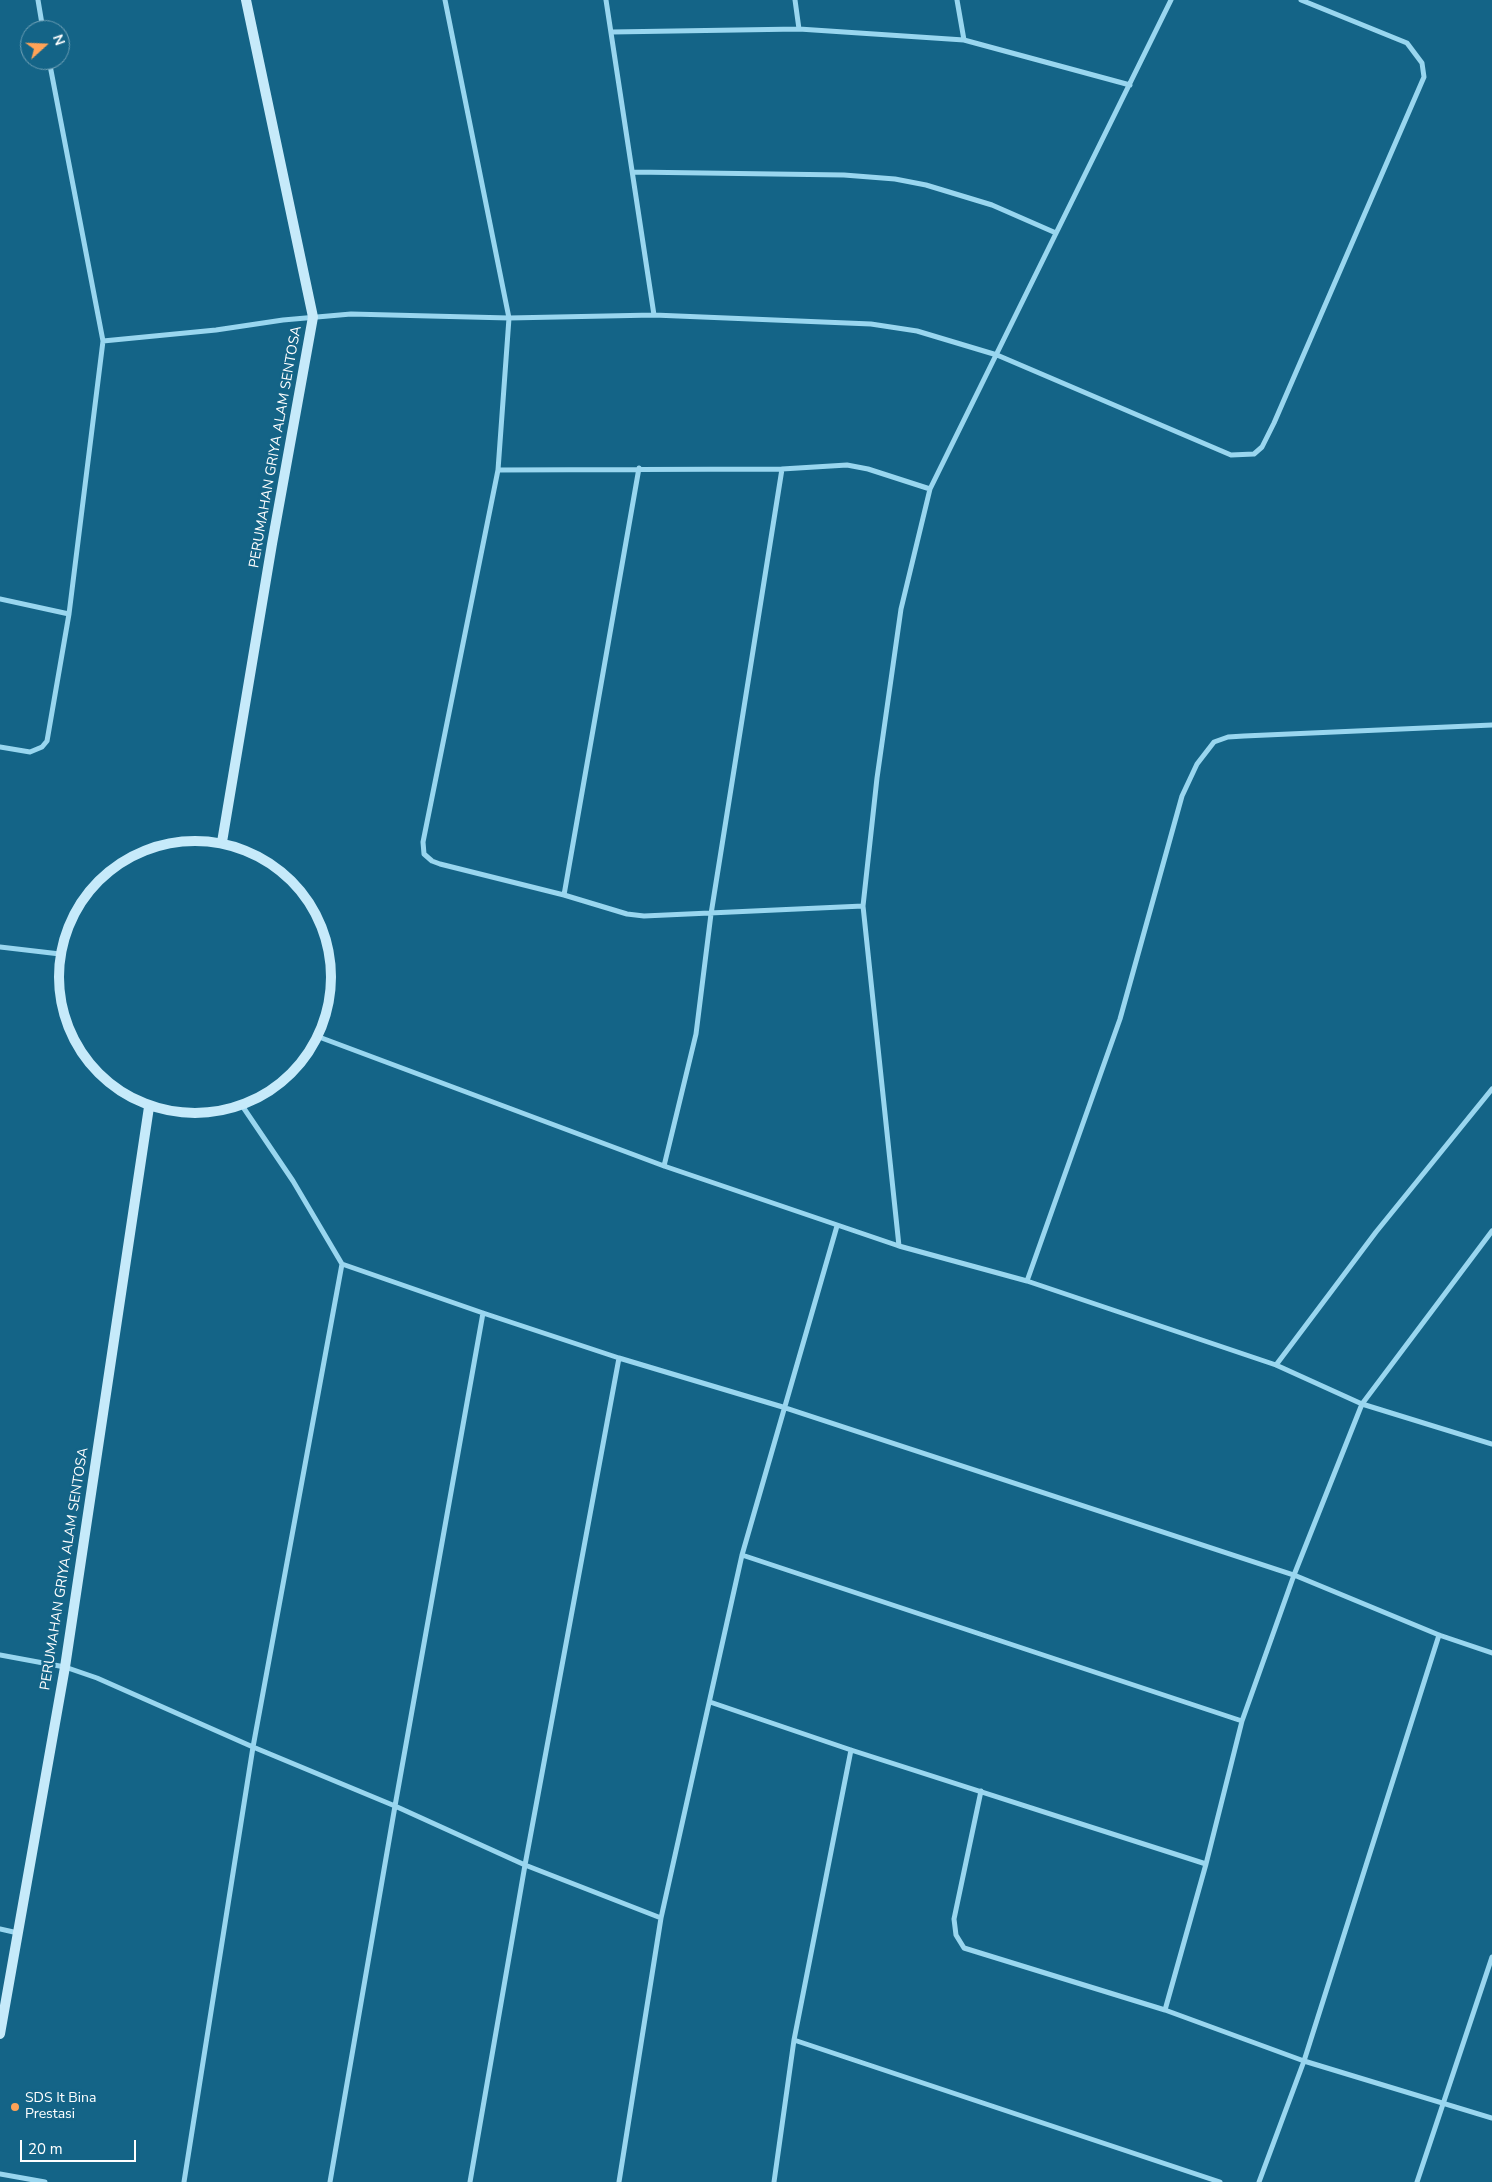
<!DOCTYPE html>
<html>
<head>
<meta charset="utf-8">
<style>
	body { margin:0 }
	#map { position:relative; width:1492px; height:2182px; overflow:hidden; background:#146487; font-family:"Nunito Sans",sans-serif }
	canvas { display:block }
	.north { position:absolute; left:20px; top:20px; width:50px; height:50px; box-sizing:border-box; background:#146487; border:1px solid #72a2b7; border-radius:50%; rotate:70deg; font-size:14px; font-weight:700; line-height:20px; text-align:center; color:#fff }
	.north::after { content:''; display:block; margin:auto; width:18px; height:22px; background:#ffa357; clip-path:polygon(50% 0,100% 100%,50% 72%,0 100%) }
	.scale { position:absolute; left:20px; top:2140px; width:116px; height:22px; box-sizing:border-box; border:2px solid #fff; border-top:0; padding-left:6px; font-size:15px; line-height:18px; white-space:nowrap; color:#fff; -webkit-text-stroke:4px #146487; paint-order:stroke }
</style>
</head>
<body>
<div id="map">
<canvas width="1492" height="2182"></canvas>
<div class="north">N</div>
<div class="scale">20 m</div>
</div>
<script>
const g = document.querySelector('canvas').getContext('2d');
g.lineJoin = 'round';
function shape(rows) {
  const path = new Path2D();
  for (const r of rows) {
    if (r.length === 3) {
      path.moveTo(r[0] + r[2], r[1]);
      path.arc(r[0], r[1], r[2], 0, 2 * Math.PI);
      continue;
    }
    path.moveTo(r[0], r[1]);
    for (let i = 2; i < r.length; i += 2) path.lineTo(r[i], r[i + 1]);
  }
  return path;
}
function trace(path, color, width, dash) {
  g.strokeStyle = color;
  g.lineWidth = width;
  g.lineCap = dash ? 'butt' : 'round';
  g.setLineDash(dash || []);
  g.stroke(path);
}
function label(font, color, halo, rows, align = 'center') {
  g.font = font + ' "Nunito Sans",sans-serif';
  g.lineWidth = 5;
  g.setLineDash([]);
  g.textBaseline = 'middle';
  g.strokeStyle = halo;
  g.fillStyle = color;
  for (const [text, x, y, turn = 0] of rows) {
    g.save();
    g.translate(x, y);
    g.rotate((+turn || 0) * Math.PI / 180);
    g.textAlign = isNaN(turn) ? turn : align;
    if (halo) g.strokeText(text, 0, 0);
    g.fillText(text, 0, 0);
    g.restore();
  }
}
const street = shape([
	[38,0,43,30],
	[445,0,509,318,498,470,423,842,424,854,432,861,440,864,564,895,627,914,644,916,863,906],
	[606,0,654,315],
	[795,0,799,29],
	[957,0,964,40],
	[612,32,799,29,964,40,1130,85],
	[633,172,844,175,895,179,926,185,992,205,1056,233],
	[103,341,216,330,283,320,351,314,509,318,654,315,871,324,917,331,997,355,1231,455,1254,454,1262,447,1274,423,1424,77,1422,63,1407,43,1301,0],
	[498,470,782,469,847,465,868,469,930,489],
	[0,599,69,614],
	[0,747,30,752,42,747,47,741,69,614,103,341,49,60],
	[564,895,639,468],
	[0,947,60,954],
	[319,1037,664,1166,899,1246,1027,1281,1276,1365,1362,1404,1492,1444],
	[243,1107,293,1181,342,1264,483,1313,619,1358,786,1408,1294,1575,1439,1635,1492,1653],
	[664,1166,696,1034,711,914,782,469],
	[899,1246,863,906,877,778,901,609,930,489,1171,0],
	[1027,1281,1120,1019,1182,796,1197,764,1214,742,1228,737,1244,736,1492,725],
	[1276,1365,1376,1232,1492,1089],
	[742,1555,1242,1721],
	[0,1655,65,1667,97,1678,253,1747,395,1806,525,1865,661,1918],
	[710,1702,851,1750,1206,1864],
	[981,1791,954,1919,956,1935,964,1948,1165,2010,1304,2061,1492,2118],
	[0,1929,18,1933],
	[1165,2010,1206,1864,1242,1721,1294,1575,1362,1404,1492,1231],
	[794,2040,1220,2182],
	[0,2174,45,2182],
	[184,2182,253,1747,342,1264],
	[330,2182,395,1806,483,1313],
	[470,2182,525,1865,619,1358],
	[619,2182,661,1918,742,1555,837,1226],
	[774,2182,794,2040,851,1750],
	[1259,2182,1304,2061,1439,1635],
	[1417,2182,1492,1957]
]);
const secondary = shape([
	[195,977,136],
	[222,842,272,544,313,317,246,0],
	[0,2034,65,1667,149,1107]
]);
const markers = [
	[15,2107,5,"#ffa357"]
];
const streetNames = [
	["PERUMAHAN GRIYA ALAM SENTOSA",276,447,-80],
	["PERUMAHAN GRIYA ALAM SENTOSA",65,1569,-81]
];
const poiNames = [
	["SDS It Bina",25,2099],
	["Prestasi",25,2115]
];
trace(street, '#99d6ef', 5);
trace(secondary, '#c6eafa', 10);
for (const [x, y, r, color] of markers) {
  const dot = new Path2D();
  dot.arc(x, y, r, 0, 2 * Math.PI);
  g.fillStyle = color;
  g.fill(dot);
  trace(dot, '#146487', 2);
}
label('14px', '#fff', '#146487', streetNames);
label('14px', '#fff', '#146487', poiNames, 'left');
</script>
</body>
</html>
